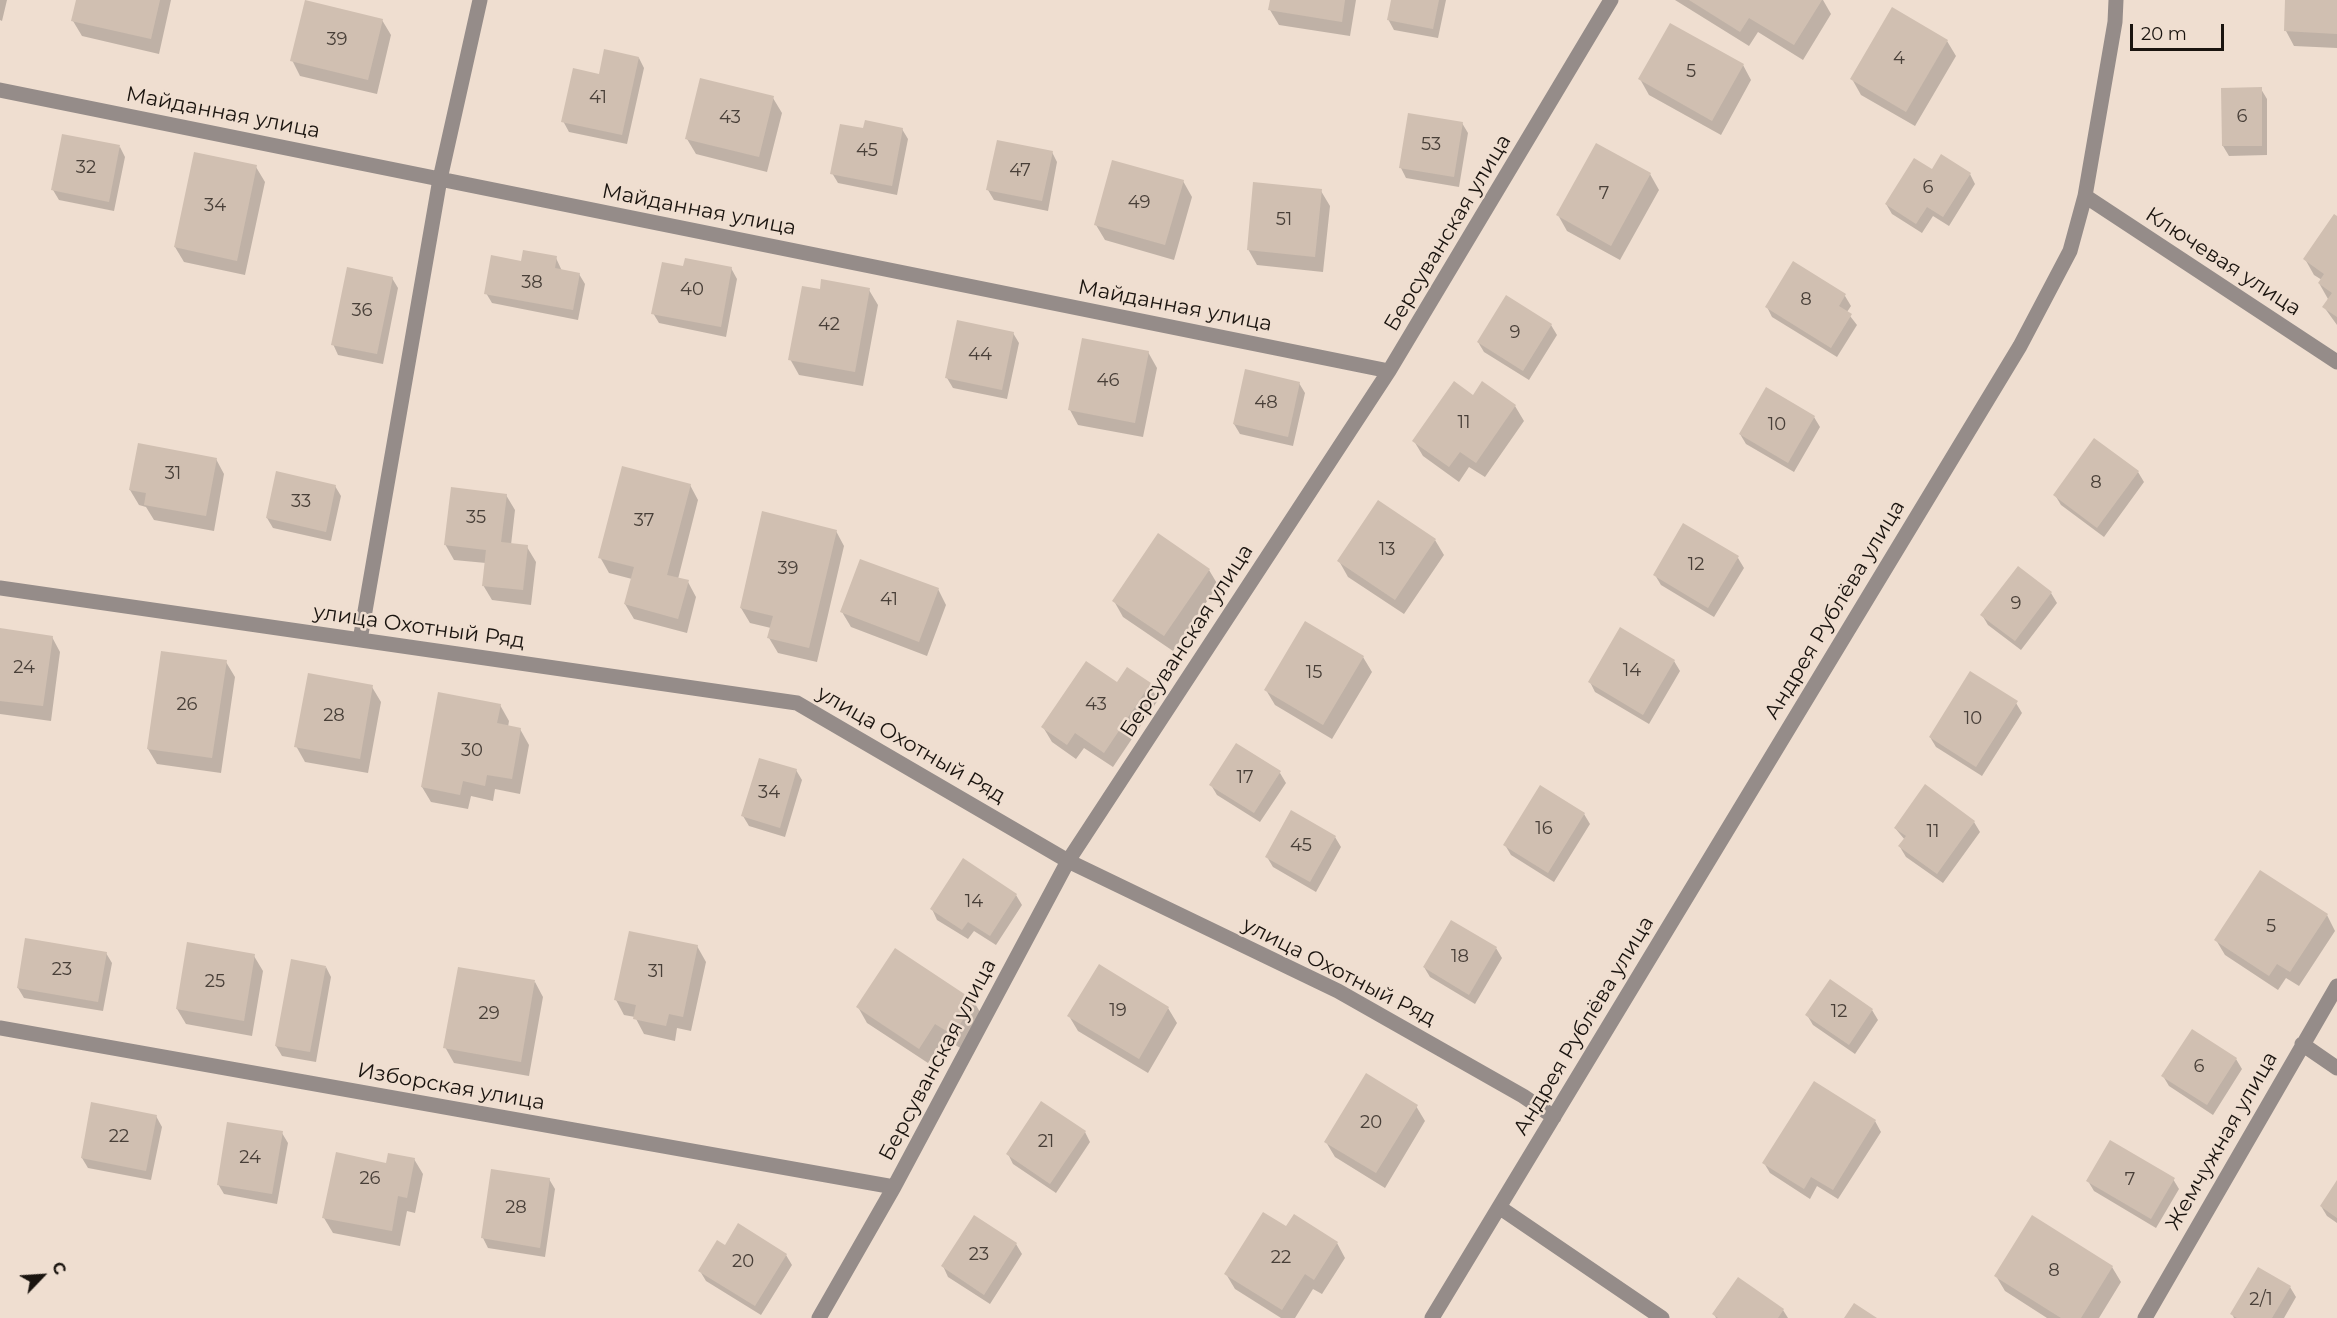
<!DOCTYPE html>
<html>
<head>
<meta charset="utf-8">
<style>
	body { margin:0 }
	#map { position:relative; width:2337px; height:1318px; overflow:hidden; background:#efded0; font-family:Montserrat,sans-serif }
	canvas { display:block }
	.north { position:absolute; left:12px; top:1246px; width:60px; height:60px; -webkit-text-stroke:4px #efded0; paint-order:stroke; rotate:65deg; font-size:16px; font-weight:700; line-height:24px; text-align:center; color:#1a140f }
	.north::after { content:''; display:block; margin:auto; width:21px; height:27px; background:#1a140f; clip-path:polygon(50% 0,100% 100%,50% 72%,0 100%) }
	.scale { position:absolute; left:2130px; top:24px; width:94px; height:27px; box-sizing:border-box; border:3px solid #1a140f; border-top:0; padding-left:8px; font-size:18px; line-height:21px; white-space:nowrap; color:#1a140f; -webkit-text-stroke:4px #efded0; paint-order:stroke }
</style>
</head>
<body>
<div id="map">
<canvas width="2337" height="1318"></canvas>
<div class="north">С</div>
<div class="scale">20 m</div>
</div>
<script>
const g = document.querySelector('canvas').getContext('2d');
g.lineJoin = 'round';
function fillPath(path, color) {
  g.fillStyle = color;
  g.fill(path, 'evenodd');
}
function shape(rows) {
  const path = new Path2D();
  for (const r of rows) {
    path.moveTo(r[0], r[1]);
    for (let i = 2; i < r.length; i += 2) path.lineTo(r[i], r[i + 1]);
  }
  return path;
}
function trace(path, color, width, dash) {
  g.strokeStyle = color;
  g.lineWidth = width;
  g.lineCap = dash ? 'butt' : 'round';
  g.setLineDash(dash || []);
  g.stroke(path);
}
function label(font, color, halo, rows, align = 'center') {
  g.font = font + ' Montserrat,sans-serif';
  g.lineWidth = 5;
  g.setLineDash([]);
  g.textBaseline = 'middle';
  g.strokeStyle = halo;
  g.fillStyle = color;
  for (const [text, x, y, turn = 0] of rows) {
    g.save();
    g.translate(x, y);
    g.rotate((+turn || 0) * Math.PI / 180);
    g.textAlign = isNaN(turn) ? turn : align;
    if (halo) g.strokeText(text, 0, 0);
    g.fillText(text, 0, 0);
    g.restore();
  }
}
const shadow = shape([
	[0,0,7,0,2,21,0,20],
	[78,0,171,0,159,54,82,36,73,21],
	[1271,0,1356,0,1350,36,1279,25,1270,10],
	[1392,0,1446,0,1438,38,1394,30,1388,19],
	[1675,0,1823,0,1831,14,1803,60,1758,32,1749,46],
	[2287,0,2337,0,2337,48,2294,46,2286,31],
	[382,20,391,35,377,94,300,76,292,60],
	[1947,41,1956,56,1915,126,1861,95,1852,79],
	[639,58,644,68,627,144,569,132,563,121,600,76],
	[1743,65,1751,80,1721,135,1649,95,1640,79],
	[2261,89,2267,99,2267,155,2229,156,2223,146],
	[773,98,782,113,767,172,696,154,687,139],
	[1462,123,1468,133,1459,187,1406,178,1401,168],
	[902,129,908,139,897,195,838,183,832,173,864,130],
	[1597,145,1650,174,1659,190,1620,260,1567,231,1558,215],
	[120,147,125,157,114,211,59,200,53,190],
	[1052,152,1057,162,1048,211,994,200,988,190],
	[256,167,265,182,245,275,184,262,175,247],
	[1932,171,1970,174,1975,184,1949,226,1933,216,1922,233,1892,214,1886,204],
	[1183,181,1192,197,1174,260,1105,240,1096,225],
	[1321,191,1330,206,1323,272,1257,265,1248,249],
	[2337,218,2337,325,2324,307,2328,299,2319,283,2322,280,2314,275,2305,259],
	[556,258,562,271,579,274,585,284,578,320,492,303,486,293,523,262],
	[1794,263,1845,296,1851,306,1847,312,1857,325,1837,357,1772,317,1767,307],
	[731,268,737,279,726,337,659,323,653,313],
	[392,278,398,288,383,364,338,355,333,344],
	[869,290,878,305,863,386,799,375,790,359,821,291],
	[1551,325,1557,335,1529,380,1484,352,1478,342],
	[1013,333,1019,343,1007,399,953,388,947,378],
	[1148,352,1157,368,1143,437,1078,425,1070,410],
	[1299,383,1305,393,1293,446,1240,434,1234,424],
	[1474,397,1515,406,1524,421,1485,477,1469,467,1459,482,1423,456,1414,441],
	[1814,417,1820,427,1794,472,1746,444,1740,434],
	[216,459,224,474,214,531,154,520,146,507,139,505,130,490],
	[2138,472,2144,482,2104,537,2061,505,2055,495],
	[690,485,698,500,678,579,688,582,696,597,687,633,634,619,625,604,632,579,609,573,600,557],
	[335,486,341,496,331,541,273,528,267,518],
	[506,495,515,510,511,545,527,547,536,562,531,605,492,600,483,585,486,563,454,560,445,544],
	[836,531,844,546,817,662,778,653,769,638,771,628,750,623,741,608],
	[1435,540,1444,555,1404,614,1348,577,1339,561],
	[1738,558,1744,568,1714,617,1661,585,1655,575],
	[1209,570,1218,585,1173,651,1123,617,1114,601],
	[938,589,946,605,927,656,851,627,842,612],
	[2051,593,2057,603,2021,650,1988,625,1982,615],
	[0,629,52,637,60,652,51,721,0,714],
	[1363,657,1372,672,1332,739,1275,705,1266,690],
	[1674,661,1680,671,1649,724,1595,692,1590,682],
	[226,662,235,677,221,773,157,764,148,749],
	[1118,684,1150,684,1158,700,1113,767,1084,748,1076,759,1052,742,1043,727],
	[372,687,381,702,368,773,305,762,296,746],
	[2016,703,2022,713,1982,776,1936,747,1930,737],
	[500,705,509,721,508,727,520,729,529,745,520,794,495,789,493,801,471,796,468,809,431,802,422,787],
	[796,770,802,780,785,837,749,826,743,816],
	[1280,773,1286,783,1260,822,1217,795,1211,785],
	[1584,814,1590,824,1554,882,1511,855,1505,845],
	[1974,822,1980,832,1943,883,1906,857,1900,847,1905,840,1895,828],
	[1335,837,1341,847,1316,892,1273,867,1267,857],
	[1016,895,1022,905,996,945,974,931,968,939,937,920,932,909],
	[2327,915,2335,931,2299,986,2286,978,2278,990,2225,955,2216,940],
	[697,946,706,962,691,1031,677,1028,675,1041,644,1034,635,1017,624,1015,616,1000],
	[1496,948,1502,958,1475,1004,1430,977,1424,967],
	[106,953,112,963,103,1011,24,998,18,988],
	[254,956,263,971,252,1036,186,1024,177,1009],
	[326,967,331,977,316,1062,282,1056,276,1046],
	[535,982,543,997,529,1076,454,1063,445,1047],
	[974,1002,983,1017,962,1049,944,1038,928,1063,867,1023,858,1007],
	[1168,1008,1177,1023,1148,1073,1078,1031,1069,1016],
	[1872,1010,1878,1020,1855,1054,1813,1025,1807,1015],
	[2192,1031,2236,1059,2242,1069,2213,1115,2169,1086,2163,1076],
	[1814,1083,1875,1121,1881,1132,1838,1199,1817,1186,1810,1199,1770,1173,1764,1163],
	[1416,1106,1425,1121,1385,1188,1335,1157,1326,1142],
	[156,1116,162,1127,151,1180,88,1168,82,1158],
	[1085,1132,1090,1142,1056,1193,1013,1164,1008,1154],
	[282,1133,288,1143,277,1204,224,1194,218,1184],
	[414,1159,423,1174,415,1213,407,1211,400,1246,333,1233,324,1218,388,1164],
	[549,1179,555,1189,545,1257,488,1248,483,1238],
	[2173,1179,2179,1189,2156,1228,2094,1191,2088,1181],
	[2337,1183,2337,1223,2327,1216,2321,1206],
	[1287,1229,1337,1243,1345,1258,1322,1294,1313,1289,1295,1318,1281,1318,1235,1289,1226,1274],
	[1016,1244,1022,1254,990,1304,948,1277,943,1266],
	[725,1247,786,1255,792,1265,761,1315,706,1281,700,1271],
	[2112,1267,2121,1282,2099,1318,2047,1318,2005,1291,1996,1276],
	[2259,1269,2290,1287,2296,1297,2284,1318,2234,1318,2232,1314],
	[1783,1310,1788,1318,1716,1318,1714,1314]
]);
const building = shape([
	[76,0,160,0,151,39,71,21],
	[305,0,383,19,368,80,290,61],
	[1270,0,1345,0,1342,22,1268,10],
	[1391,0,1439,0,1433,29,1387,20],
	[1689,0,1822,0,1794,45,1749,18,1740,32],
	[2285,0,2337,0,2337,34,2284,31],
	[1892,7,1948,40,1906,112,1850,79],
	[1670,23,1744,64,1712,121,1638,79],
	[604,49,639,57,622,135,561,122,573,68,599,74],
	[700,78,774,96,759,157,685,139],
	[2262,87,2262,146,2222,146,2221,88],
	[1408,113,1463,122,1454,177,1399,168],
	[865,120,903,128,892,186,830,174,840,124,863,128],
	[62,134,120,145,109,202,51,190],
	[997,140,1053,151,1042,201,986,190],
	[1596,143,1651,173,1611,246,1556,215],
	[194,152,257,165,237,261,174,247],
	[1941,154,1971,173,1943,217,1927,207,1916,224,1885,204,1914,158,1932,169],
	[1112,160,1184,180,1165,245,1094,225],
	[1253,182,1322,189,1315,257,1247,250],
	[2334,214,2337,216,2337,317,2322,307,2332,293,2318,283,2324,274,2303,259],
	[523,250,557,256,555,268,580,273,573,310,484,294,491,255,521,261],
	[685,258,732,267,721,327,651,314,662,262,683,266],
	[1793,261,1846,294,1839,306,1852,314,1831,348,1765,307],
	[347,267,393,277,377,354,331,345],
	[821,279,870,288,855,372,788,360,802,286,820,289],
	[1506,295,1552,324,1523,371,1477,342],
	[957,320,1014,332,1002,390,945,378],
	[1082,338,1149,351,1135,423,1068,410],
	[1245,369,1300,382,1288,437,1233,424],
	[1454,381,1473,395,1482,381,1516,405,1476,463,1460,452,1449,467,1412,441],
	[1766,387,1815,416,1788,463,1739,434],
	[2094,438,2139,471,2097,528,2053,495],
	[138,443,217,458,206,516,144,505,146,493,129,490],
	[622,466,691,484,667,575,689,580,678,619,624,604,634,567,598,558],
	[276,471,336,485,326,532,266,518],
	[451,487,507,494,501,542,528,545,523,590,482,586,486,550,444,545],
	[1378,500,1436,539,1395,600,1337,561],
	[762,511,837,530,809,648,767,638,773,616,740,608],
	[1683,523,1739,556,1708,608,1653,575],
	[1158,533,1210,569,1164,636,1112,601],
	[860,559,939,588,919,642,840,612],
	[2018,566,2052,592,2015,641,1980,615],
	[1305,621,1364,656,1323,725,1264,690],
	[1620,627,1675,660,1643,715,1588,682],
	[0,628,53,636,43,706,0,701],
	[161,651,227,660,212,758,147,749],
	[1086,661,1117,682,1127,667,1151,683,1104,753,1075,733,1067,745,1041,727],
	[1970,671,2018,701,1976,767,1929,737],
	[308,673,373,685,360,759,294,747],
	[438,692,501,704,497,723,521,728,512,779,487,775,485,786,463,781,460,795,421,787],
	[1236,743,1281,771,1254,813,1209,785],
	[759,758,797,769,780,828,741,816],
	[1925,784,1975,821,1937,874,1898,846,1906,836,1894,828],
	[1540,785,1585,813,1548,873,1503,845],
	[1291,810,1336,836,1310,882,1265,857],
	[963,858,1017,894,990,936,968,922,962,930,930,909],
	[2260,870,2328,914,2290,972,2277,964,2269,976,2214,940],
	[1451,920,1497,947,1469,995,1423,967],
	[629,931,698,945,683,1017,669,1014,666,1026,633,1019,636,1005,614,1000],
	[25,938,107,952,98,1002,17,988],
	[187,942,255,954,244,1021,176,1009],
	[895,948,975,1001,953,1035,935,1024,919,1049,856,1007],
	[291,959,326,966,310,1052,275,1046],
	[1099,964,1169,1007,1139,1059,1067,1016],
	[458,967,535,980,521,1062,443,1048],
	[1830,979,1873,1009,1849,1045,1805,1015],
	[2192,1029,2237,1058,2207,1105,2161,1076],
	[1366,1073,1418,1105,1376,1173,1324,1142],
	[1814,1081,1876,1120,1833,1190,1811,1177,1804,1189,1762,1163],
	[1041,1101,1086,1131,1050,1184,1006,1154],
	[91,1102,157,1115,146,1171,81,1158],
	[227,1122,283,1131,272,1194,217,1185],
	[2110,1140,2175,1178,2151,1219,2086,1181],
	[336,1152,386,1163,388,1153,415,1158,407,1198,398,1196,392,1231,322,1218],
	[491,1169,550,1178,540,1248,481,1238],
	[2337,1180,2337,1218,2320,1206],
	[1263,1212,1286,1226,1294,1214,1338,1242,1314,1280,1305,1274,1282,1310,1224,1274],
	[974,1215,1017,1243,984,1295,941,1266],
	[2032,1215,2113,1266,2081,1318,2061,1318,1994,1276],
	[738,1223,787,1254,755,1306,698,1271,717,1240,725,1245],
	[2258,1267,2291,1286,2272,1318,2237,1318,2230,1314],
	[1738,1277,1784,1309,1778,1318,1718,1318,1712,1314],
	[1854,1303,1877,1318,1844,1318]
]);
const minor = shape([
	[0,90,1389,371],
	[2085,196,2337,362],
	[0,588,797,703,1068,861,1338,991,1523,1096,1554,1117],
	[360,640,440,179,480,0],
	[0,1028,894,1187],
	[2302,1044,2337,1068],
	[1499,1207,1662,1318],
	[819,1318,894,1187,1068,861,1389,371,1611,0],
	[1432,1318,2020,346,2070,251,2085,196,2115,22,2116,0],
	[2145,1318,2337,986]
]);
const numberNames = [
	["39",337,40],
	["4",1899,59],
	["5",1691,72],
	["41",598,98],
	["6",2242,117],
	["43",730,118],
	["53",1431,145],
	["45",867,151],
	["32",86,168],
	["47",1020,171],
	["6",1928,188],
	["7",1604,194],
	["49",1139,203],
	["34",215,206],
	["51",1284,220],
	["38",532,283],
	["40",692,290],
	["8",1806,300],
	["36",362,311],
	["42",829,325],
	["9",1515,333],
	["44",980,355],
	["46",1108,381],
	["48",1266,403],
	["11",1464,423],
	["10",1777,425],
	["31",173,474],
	["8",2096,483],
	["33",301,502],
	["35",476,518],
	["37",644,521],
	["13",1387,550],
	["12",1696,565],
	["39",788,569],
	["41",889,600],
	["9",2016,604],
	["24",24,668],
	["14",1632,671],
	["15",1314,673],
	["26",187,705],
	["43",1096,705],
	["28",334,716],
	["10",1973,719],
	["30",472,751],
	["17",1245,778],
	["34",769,793],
	["16",1544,829],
	["11",1933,832],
	["45",1301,846],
	["14",974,902],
	["5",2271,927],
	["18",1460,957],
	["23",62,970],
	["31",656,972],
	["25",215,982],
	["19",1118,1011],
	["12",1839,1012],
	["29",489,1014],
	["6",2199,1067],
	["20",1371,1123],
	["22",119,1137],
	["21",1046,1142],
	["24",250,1158],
	["26",370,1179],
	["7",2130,1180],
	["28",516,1208],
	["23",979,1255],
	["22",1281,1258],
	["20",743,1262],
	["8",2054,1271],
	["2/1",2261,1300]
];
const streetNames = [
	["Майданная улица",223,113,11],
	["Майданная улица",699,210,11],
	["Берсуванская улица",1448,233,-59],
	["Ключевая улица",2223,262,33],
	["Майданная улица",1175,306,11],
	["Андрея Рублёва улица",1835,610,-59],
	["улица Охотный Ряд",419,627,8],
	["Берсуванская улица",1187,641,-57],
	["улица Охотный Ряд",911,745,30],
	["улица Охотный Ряд",1339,972,27],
	["Андрея Рублёва улица",1584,1026,-59],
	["Берсуванская улица",938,1060,-62],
	["Изборская улица",451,1087,10],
	["Жемчужная улица",2222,1141,-60]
];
fillPath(shadow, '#0003');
fillPath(building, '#d0bfb1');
trace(minor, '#958c89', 15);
label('18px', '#483f38', null, numberNames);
label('21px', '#1a140f', '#efded0', streetNames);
</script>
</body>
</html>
